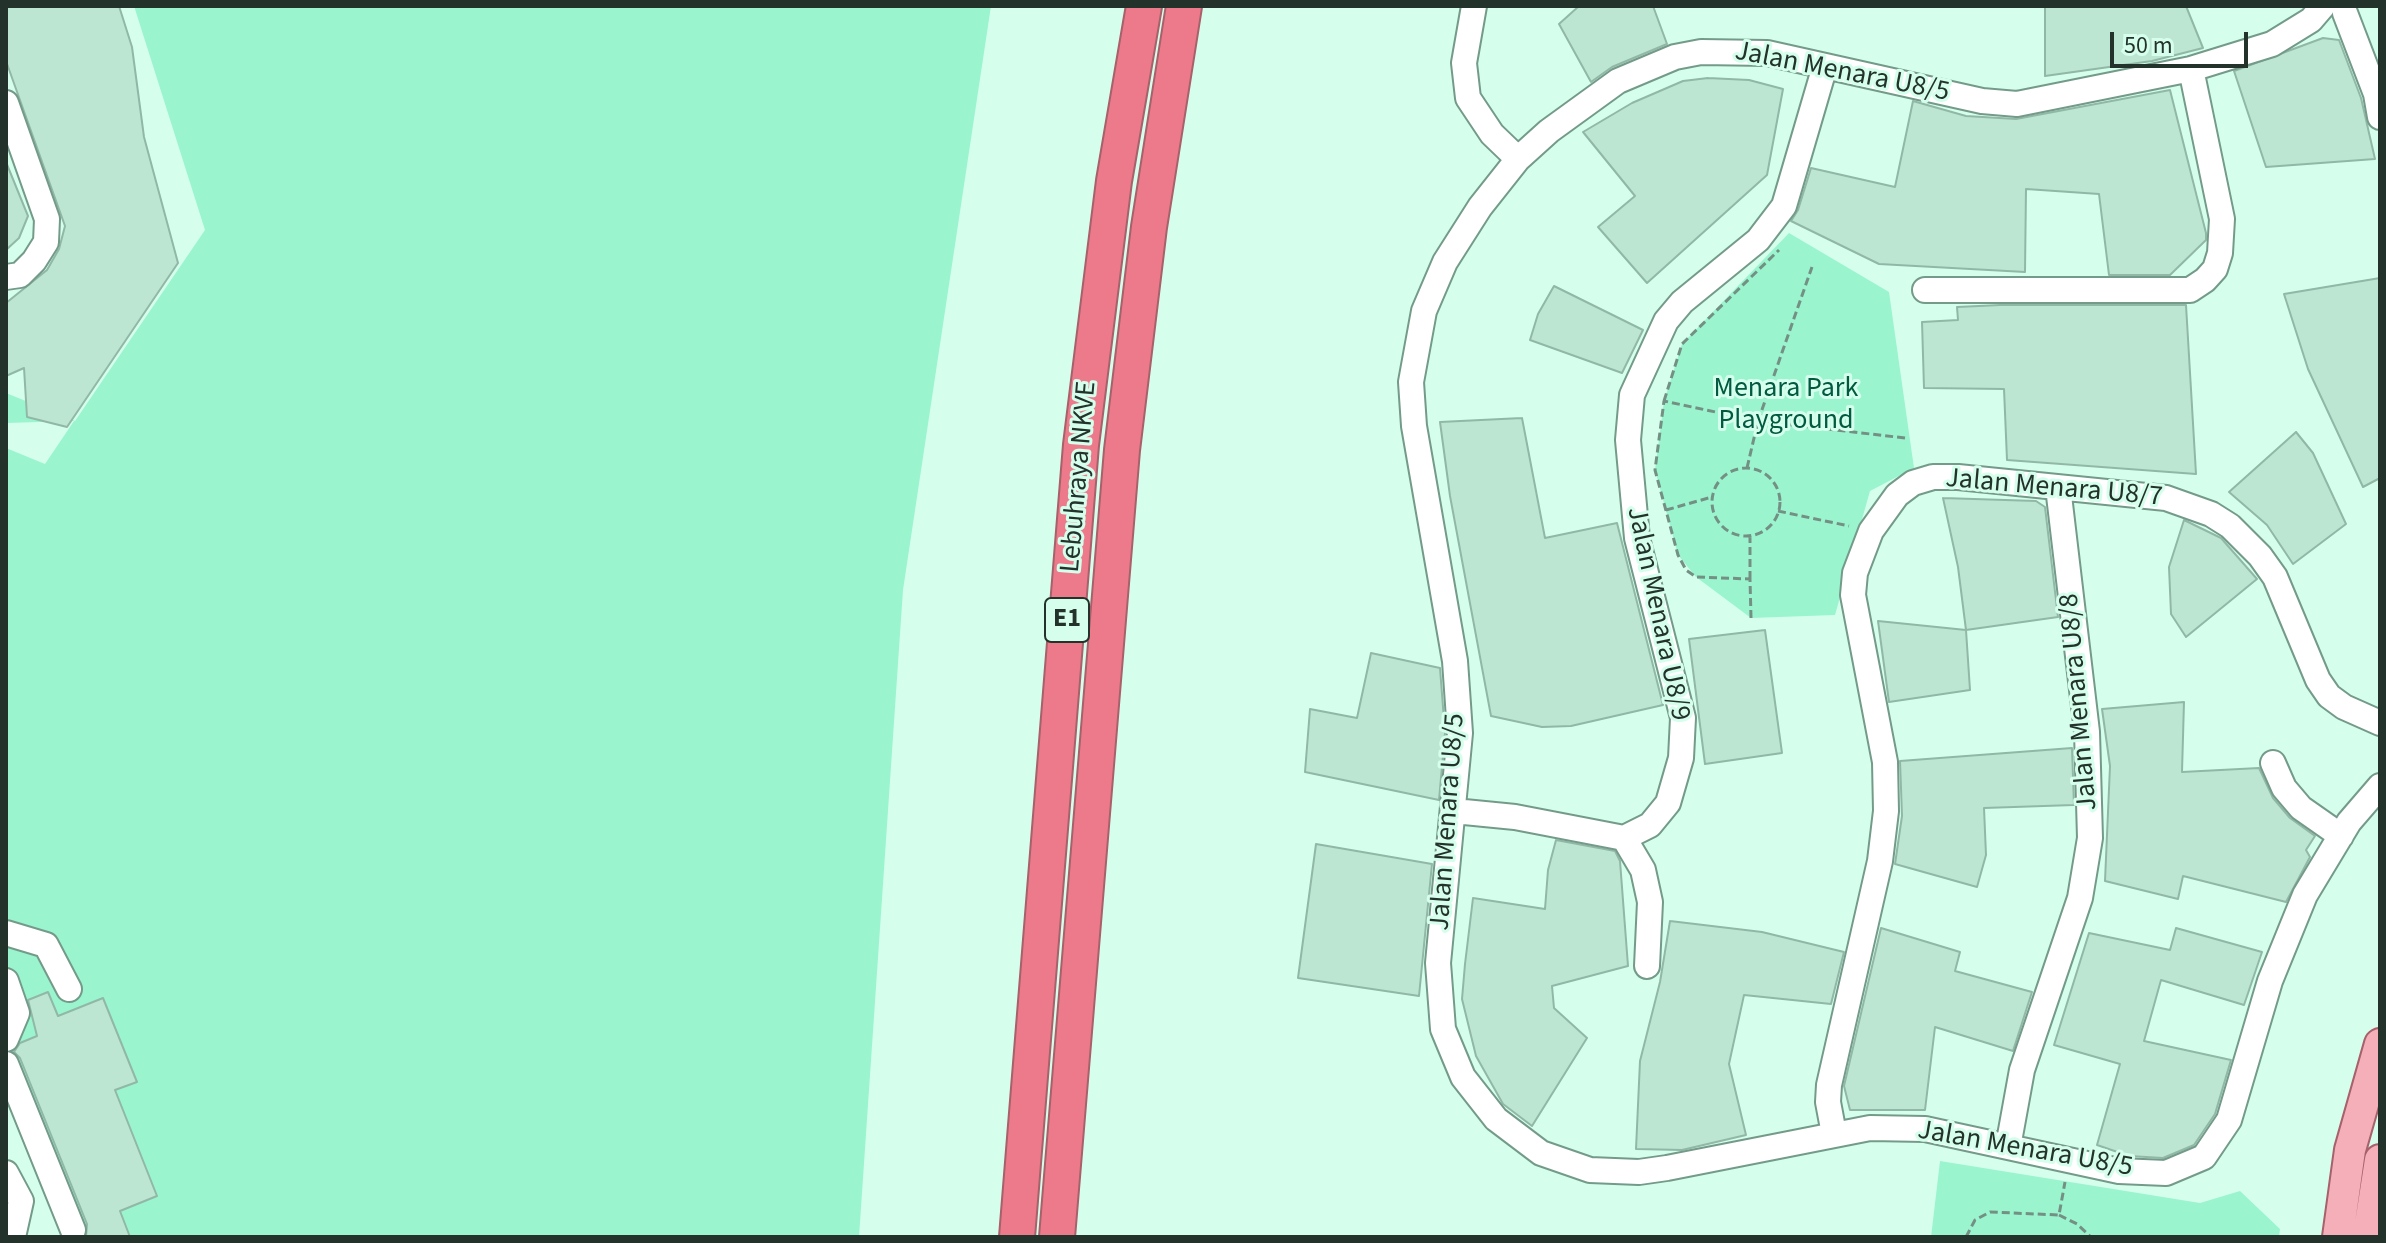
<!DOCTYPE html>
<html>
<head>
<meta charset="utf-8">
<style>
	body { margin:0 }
	#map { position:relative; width:2386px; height:1243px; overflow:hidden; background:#d5ffec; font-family:"Source Sans 3",sans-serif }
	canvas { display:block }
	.frame { position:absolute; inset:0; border:8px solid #23332c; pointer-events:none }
	.scale { position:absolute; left:2110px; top:32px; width:138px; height:36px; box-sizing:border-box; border:4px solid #23332c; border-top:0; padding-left:10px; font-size:24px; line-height:28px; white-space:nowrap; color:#23332c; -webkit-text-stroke:6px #d5ffec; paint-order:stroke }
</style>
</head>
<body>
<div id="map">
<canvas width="2386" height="1243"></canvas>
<div class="frame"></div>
<div class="scale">50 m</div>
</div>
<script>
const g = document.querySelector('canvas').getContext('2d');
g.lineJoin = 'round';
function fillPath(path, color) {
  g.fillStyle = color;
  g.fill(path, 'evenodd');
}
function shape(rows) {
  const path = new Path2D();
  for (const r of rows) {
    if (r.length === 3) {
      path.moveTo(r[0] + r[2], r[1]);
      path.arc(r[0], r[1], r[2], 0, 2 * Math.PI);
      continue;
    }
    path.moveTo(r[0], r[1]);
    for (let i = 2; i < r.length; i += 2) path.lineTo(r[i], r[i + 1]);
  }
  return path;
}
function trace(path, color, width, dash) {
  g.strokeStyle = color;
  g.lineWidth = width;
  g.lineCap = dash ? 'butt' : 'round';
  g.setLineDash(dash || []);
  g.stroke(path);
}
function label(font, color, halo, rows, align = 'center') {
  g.font = font + ' "Source Sans 3",sans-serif';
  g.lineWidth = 6;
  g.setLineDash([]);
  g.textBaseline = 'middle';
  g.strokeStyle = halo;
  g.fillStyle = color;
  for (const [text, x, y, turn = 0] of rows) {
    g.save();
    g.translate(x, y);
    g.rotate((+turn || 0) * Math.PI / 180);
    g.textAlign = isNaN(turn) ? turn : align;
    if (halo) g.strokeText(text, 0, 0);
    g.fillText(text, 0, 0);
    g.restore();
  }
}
const green = shape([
	[134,6,991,6,903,590,859,1237,67,1237,49,1195,45,1197,6,1100,6,448,45,464,74,421,6,423,6,393,75,421,205,230],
	[1789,233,1889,292,1914,468,1870,491,1835,615,1751,618,1696,577,1678,555,1655,470,1664,401,1682,344],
	[1940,1161,2200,1203,2240,1191,2280,1229,2279,1237,1931,1237]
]);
const building = shape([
	[6,6,119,6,132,47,144,137,178,263,67,427,27,417,24,368,6,376,6,303,47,270,59,249,65,226,6,61,6,6],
	[1579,6,1653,6,1667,44,1612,67,1591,82,1559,24,1579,6],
	[2045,6,2186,6,2203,48,2152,61,2045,76,2045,6],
	[2323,38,2339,40,2361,98,2375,159,2266,167,2234,71,2323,38],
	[1708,78,1749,80,1783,89,1767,175,1647,283,1598,227,1635,196,1583,132,1632,103,1683,81,1708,78],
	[2170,90,2206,233,2206,240,2170,275,2109,275,2099,194,2026,189,2025,272,1879,264,1791,221,1798,210,1811,168,1895,187,1913,101,1966,116,2016,119,2170,90],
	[6,162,28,216,19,238,6,250,6,162],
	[2380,278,2380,478,2363,487,2308,369,2284,294,2380,278],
	[1554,286,1643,330,1622,373,1530,340,1538,314,1554,286],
	[2000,305,2186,305,2196,474,2007,460,2004,389,1924,388,1922,322,1958,320,1957,307,2000,305],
	[1522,418,1545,538,1617,523,1663,705,1571,726,1542,727,1491,716,1450,496,1440,422,1522,418],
	[2296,432,2313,453,2346,524,2293,564,2267,525,2229,492,2296,432],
	[1943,498,2036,501,2045,507,2058,617,1966,630,1958,567,1943,498],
	[2184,520,2221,538,2257,579,2186,637,2171,614,2169,567,2184,520],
	[1878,621,1966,630,1970,690,1889,702,1878,621],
	[1765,630,1782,753,1705,764,1689,639,1765,630],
	[1371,653,1440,668,1445,733,1439,800,1305,772,1310,709,1357,718,1371,653],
	[2184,702,2182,772,2259,768,2273,798,2290,818,2315,836,2306,850,2310,857,2286,902,2183,876,2178,899,2105,881,2110,766,2102,709,2184,702],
	[2072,748,2074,805,1984,808,1986,855,1977,887,1895,864,1902,816,1900,761,2072,748],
	[1556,840,1615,851,1620,861,1628,966,1552,986,1554,1008,1587,1038,1532,1126,1503,1104,1476,1056,1462,999,1465,964,1473,898,1545,909,1548,870,1556,840],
	[1316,844,1432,864,1419,996,1298,978,1316,844],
	[1670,921,1762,932,1844,952,1831,1004,1744,995,1729,1064,1746,1135,1682,1150,1636,1149,1640,1061,1660,982,1670,921],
	[1881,928,1960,952,1955,971,2032,992,2013,1051,1935,1027,1925,1110,1850,1110,1844,1086,1881,928],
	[2176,928,2262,952,2244,1005,2161,980,2144,1041,2231,1060,2215,1114,2194,1145,2163,1158,2129,1156,2097,1145,2120,1064,2054,1045,2089,933,2170,950,2176,928],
	[48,992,58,1016,103,998,137,1082,115,1090,157,1196,120,1211,130,1237,86,1237,87,1224,20,1058,14,1052,20,1043,37,1036,28,1000,48,992]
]);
const path = shape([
	[1664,401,1682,344,1779,250],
	[1747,468,1758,421,1812,267],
	[1746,502,34],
	[1666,510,1712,497],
	[1778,511,1849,526],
	[1750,579,1750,536],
	[1751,618,1750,579,1696,577,1686,570,1678,555,1655,470,1664,401,1758,421,1905,438],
	[2059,1215,2077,1224,2091,1237],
	[1966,1237,1975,1220,1990,1212,2059,1215,2065,1182]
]);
const minor = shape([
	[1474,6,1464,63,1468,98,1492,134,1518,159],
	[2323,6,2311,20,2272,44,2191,69,2017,104,1982,101,1767,53,1701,52,1675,57,1618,81,1549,131,1518,159,1480,207,1445,262,1424,311,1411,382,1414,426,1455,661,1460,733,1438,963,1443,1029,1463,1077,1496,1119,1541,1153,1590,1170,1639,1172,1667,1168,1870,1128,1925,1129,2119,1171,2166,1173,2204,1157,2229,1120,2270,981,2305,895,2349,822,2380,786],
	[2345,13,2376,94,2380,117],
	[6,103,47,219,46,242,34,261,20,275,6,277],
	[1925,290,2190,290,2205,280,2215,269,2220,253,2222,219,2191,69],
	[2273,763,2284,788,2301,808,2341,836],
	[1454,811,1515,817,1624,838,1650,825,1668,803,1681,758,1683,718,1637,538,1628,440,1632,395,1666,321,1682,302,1758,240,1784,206,1825,66],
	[1624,838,1643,870,1650,902,1647,966],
	[6,933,46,945,69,989],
	[6,981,17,1013,6,1039],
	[6,1064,73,1230],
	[1834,1134,1828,1102,1829,1085,1880,861,1886,811,1885,762,1853,595,1855,573,1871,531,1897,495,1913,483,1933,477,1958,477,2166,498,2211,514,2230,526,2260,556,2275,577,2318,680,2329,696,2344,707,2380,723],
	[2008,1147,2022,1070,2080,898,2090,838,2087,732,2058,487],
	[6,1173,21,1201,13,1237]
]);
const major = shape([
	[2338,1237,2350,1150,2380,1044],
	[2368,1237,2380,1160]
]);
const highway = shape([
	[1017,1237,1081,445,1114,181,1144,6],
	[1057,1237,1122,450,1149,227,1184,6]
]);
const shields = [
	[1067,620,44]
];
const shieldNames = [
	["E1",1067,620]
];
const streetNames = [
	["Jalan Menara U8/5",1842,73,11],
	["Lebuhraya NKVE",1080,477,-85],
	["Jalan Menara U8/7",2054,489,5],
	["Jalan Menara U8/9",1657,614,78],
	["Jalan Menara U8/8",2080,702,-95],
	["Jalan Menara U8/5",1449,822,-86],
	["Jalan Menara U8/5",2025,1150,10]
];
const parkNames = [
	["Menara Park",1786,390],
	["Playground",1786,422]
];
fillPath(green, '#9af5cf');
fillPath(building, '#bce5d2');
trace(building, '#91b8a6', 2);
trace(minor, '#749b8a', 28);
trace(major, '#a6616a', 34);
trace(highway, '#a6616a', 38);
trace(path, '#749084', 3, [8, 4]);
trace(minor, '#fff', 24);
trace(major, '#f4afb9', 30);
trace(highway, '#ec7a8b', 34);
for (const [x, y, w] of shields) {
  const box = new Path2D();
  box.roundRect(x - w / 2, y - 22, w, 44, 6);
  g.fillStyle = '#d5ffec';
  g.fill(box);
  trace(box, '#23332c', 2);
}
label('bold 26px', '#23332c', null, shieldNames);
label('28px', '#23332c', '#d5ffec', streetNames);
label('28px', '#015940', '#d5ffec', parkNames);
</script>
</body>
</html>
